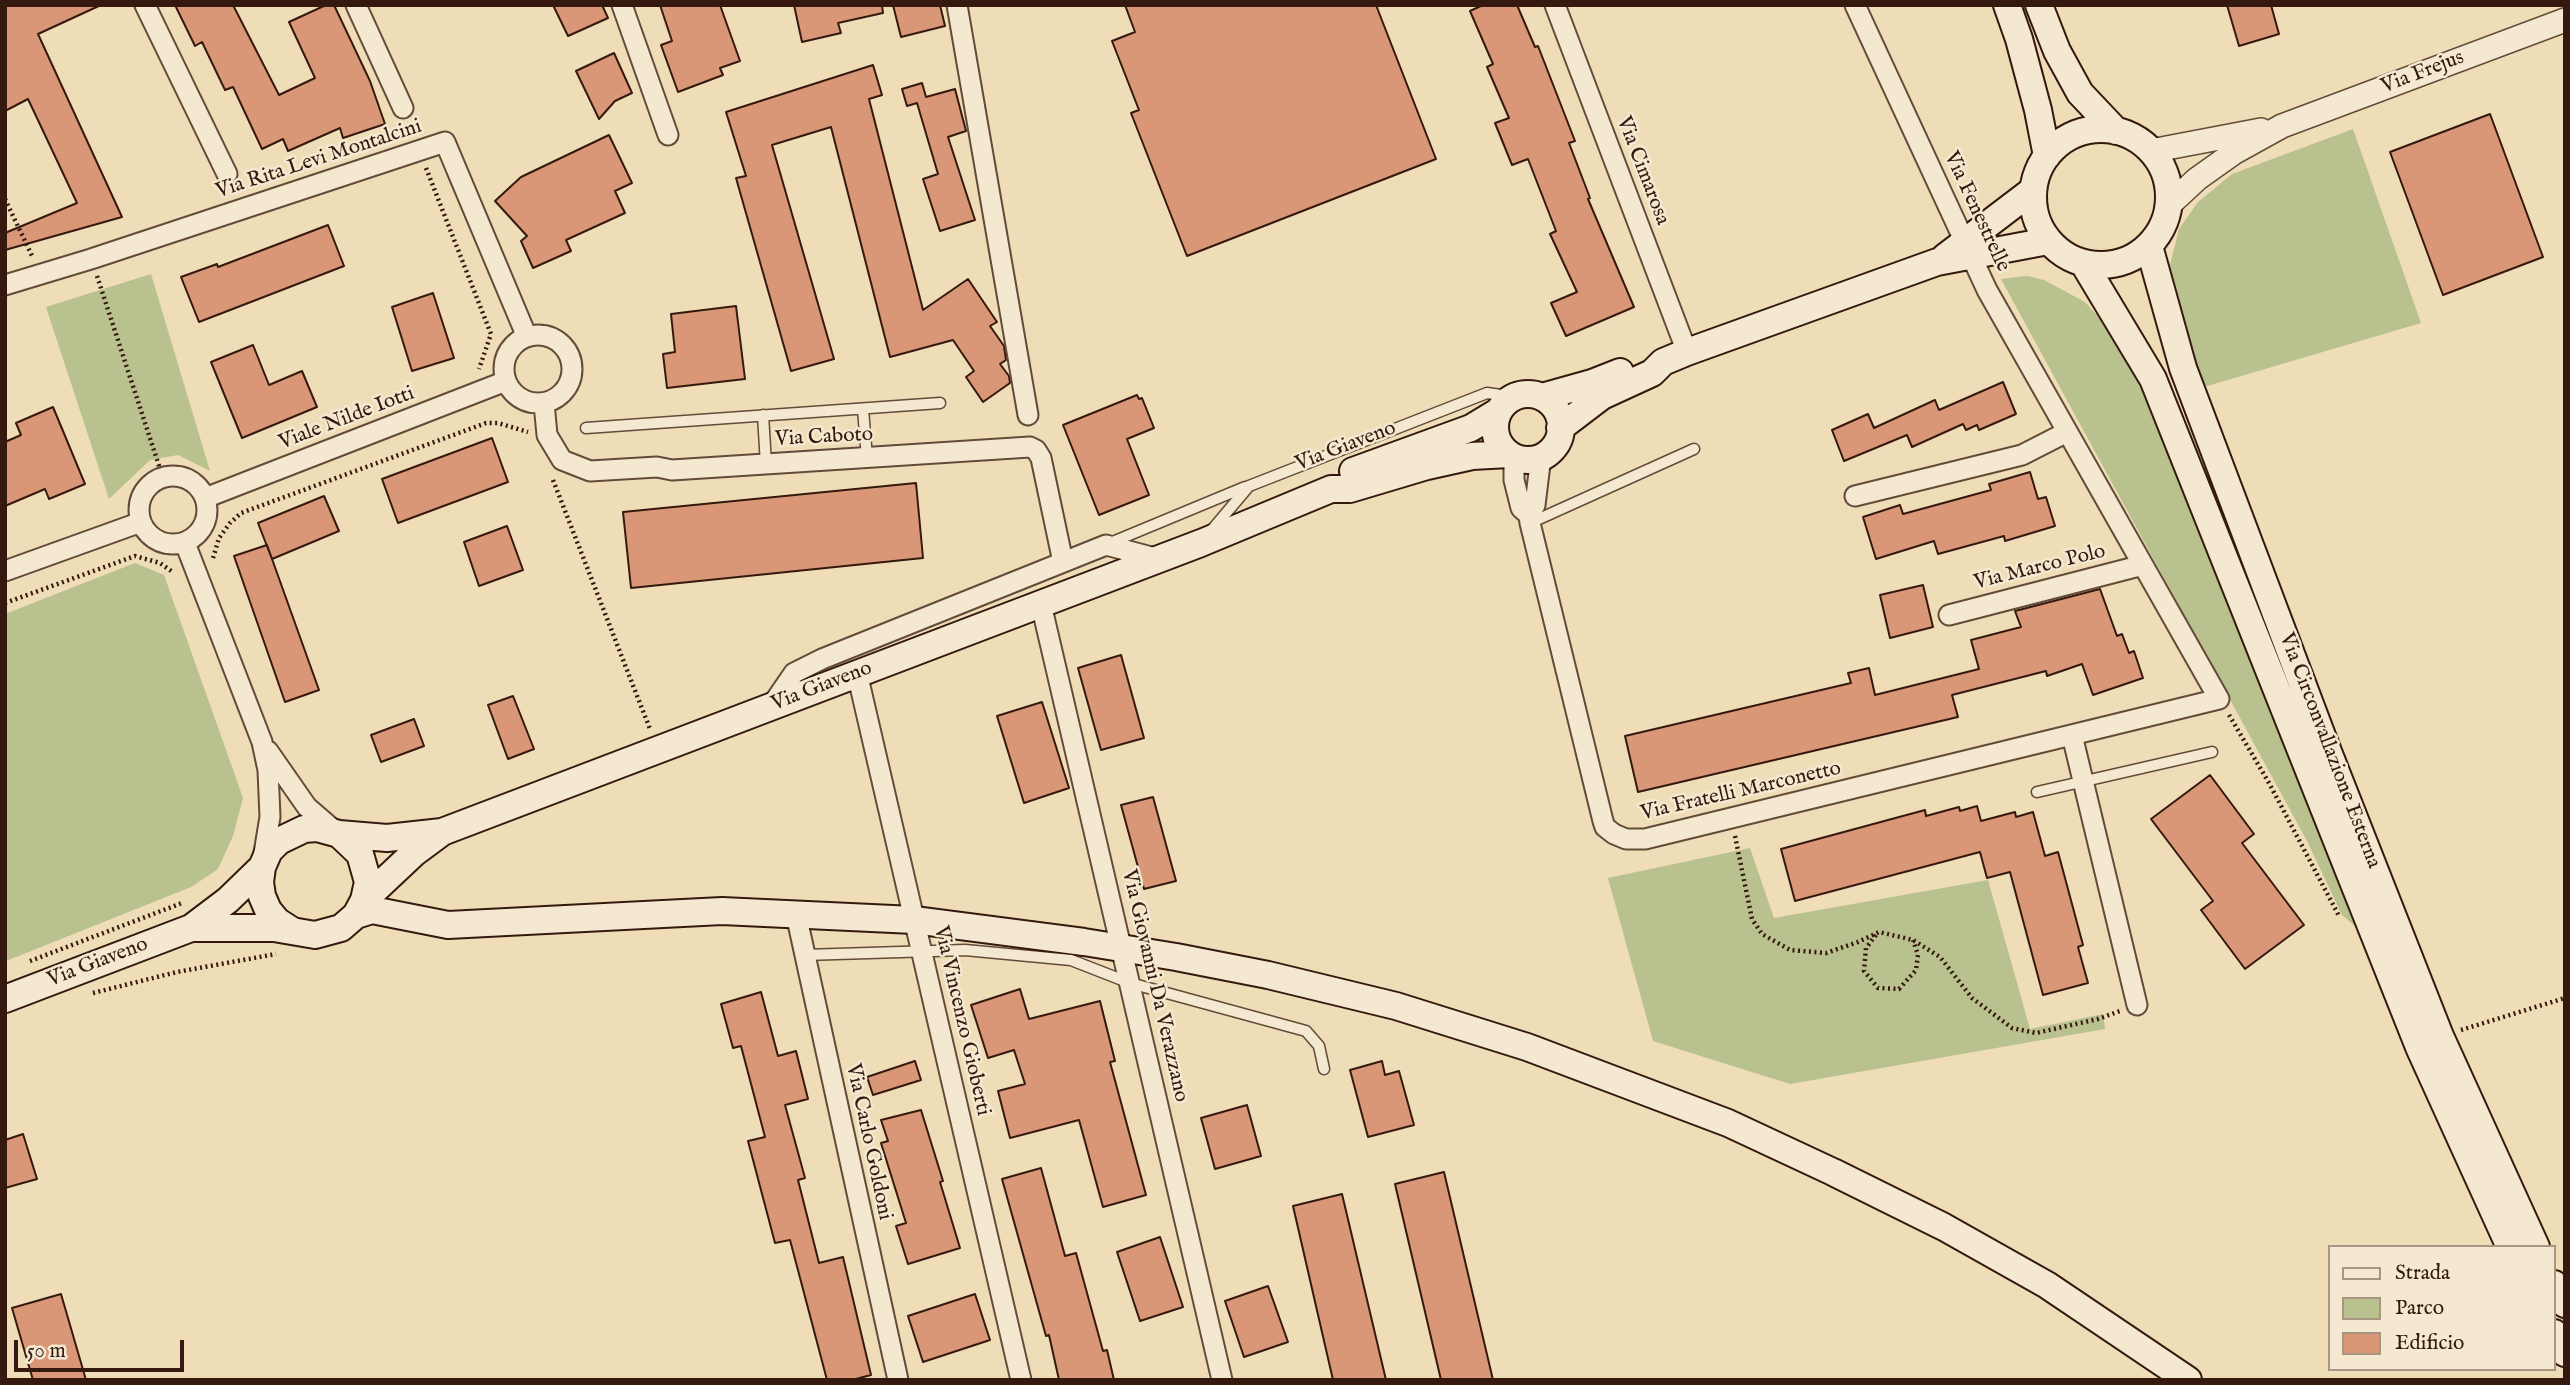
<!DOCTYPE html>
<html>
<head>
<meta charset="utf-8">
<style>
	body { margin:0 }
	#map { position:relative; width:2570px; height:1385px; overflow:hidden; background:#eeddb7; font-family:"IM FELL English",serif }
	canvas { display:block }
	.frame { position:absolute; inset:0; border:7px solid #35190f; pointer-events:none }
	.legend { position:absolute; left:2328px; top:1245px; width:228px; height:126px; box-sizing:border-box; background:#f4e9d0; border:2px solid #a89683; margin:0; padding:9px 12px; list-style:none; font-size:21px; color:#35190f }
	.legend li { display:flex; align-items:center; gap:14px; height:35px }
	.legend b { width:35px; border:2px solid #a89683 }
	.scale { position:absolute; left:14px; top:1340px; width:170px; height:32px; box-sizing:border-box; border:4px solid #35190f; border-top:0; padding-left:9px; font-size:21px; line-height:24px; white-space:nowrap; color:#35190f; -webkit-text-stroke:5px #f4e9d0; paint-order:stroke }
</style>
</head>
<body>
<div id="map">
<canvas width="2570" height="1385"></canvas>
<div class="frame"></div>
<ul class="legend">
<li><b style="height:9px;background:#f4e9d0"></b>Strada</li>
<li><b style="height:19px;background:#b9c18e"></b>Parco</li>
<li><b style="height:19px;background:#d99777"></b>Edificio</li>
</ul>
<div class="scale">50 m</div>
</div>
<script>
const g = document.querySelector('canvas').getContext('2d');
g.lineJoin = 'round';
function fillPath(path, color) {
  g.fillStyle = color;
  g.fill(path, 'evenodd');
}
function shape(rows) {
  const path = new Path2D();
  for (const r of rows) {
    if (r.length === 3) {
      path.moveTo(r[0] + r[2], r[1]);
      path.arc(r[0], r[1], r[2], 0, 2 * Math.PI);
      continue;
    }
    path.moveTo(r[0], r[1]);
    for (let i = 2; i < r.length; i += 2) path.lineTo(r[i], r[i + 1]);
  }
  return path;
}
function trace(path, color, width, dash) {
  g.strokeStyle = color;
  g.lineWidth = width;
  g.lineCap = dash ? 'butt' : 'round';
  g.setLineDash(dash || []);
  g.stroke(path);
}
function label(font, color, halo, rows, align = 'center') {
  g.font = font + ' "IM FELL English",serif';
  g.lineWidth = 5;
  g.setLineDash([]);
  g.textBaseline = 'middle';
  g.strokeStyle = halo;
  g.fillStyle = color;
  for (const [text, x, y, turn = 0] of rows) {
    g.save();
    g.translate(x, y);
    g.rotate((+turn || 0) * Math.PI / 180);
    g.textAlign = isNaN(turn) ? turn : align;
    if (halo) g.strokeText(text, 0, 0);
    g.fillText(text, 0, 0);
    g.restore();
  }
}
const green = shape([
	[2353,129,2421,323,2204,387,2186,332,2170,265,2179,229,2198,202,2232,174],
	[151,274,210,471,178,455,150,460,109,499,46,307],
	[2027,276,2044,280,2085,302,2102,321,2124,354,2147,402,2357,928,2342,915,2307,841,2001,279],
	[135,563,164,575,243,798,233,836,218,869,191,887,6,961,5,614],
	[1750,848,1774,918,1988,880,2030,1029,2103,1014,2105,1029,1790,1084,1653,1041,1608,878]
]);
const building = shape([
	[5,5,101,5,38,34,122,217,5,250,5,233,77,203,28,99,5,111,5,5],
	[175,5,233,5,279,95,315,78,289,22,326,5,334,5,370,81,385,124,343,138,340,128,288,151,283,139,262,149,233,87,225,90,202,42,195,46,175,5],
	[553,5,602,5,608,18,568,36,553,5],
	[660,5,720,5,740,61,720,68,723,75,678,92,661,45,672,41,660,5],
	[794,5,882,5,883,13,838,23,841,33,802,42,794,5],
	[893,5,940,5,945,26,901,37,893,5],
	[1125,5,1376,5,1436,159,1187,256,1131,113,1139,110,1112,41,1135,32,1125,5],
	[1483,5,1517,5,1535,47,1538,46,1575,141,1569,143,1590,198,1588,199,1634,307,1566,336,1551,303,1577,292,1550,234,1556,231,1528,159,1512,165,1495,123,1509,118,1487,67,1493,64,1470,11,1483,5],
	[2227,5,2271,5,2279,34,2239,46,2227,5],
	[614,53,632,93,615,101,599,119,576,71,614,53],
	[873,65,882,95,869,99,923,310,968,279,997,322,990,326,1004,346,1006,360,1000,364,1009,376,1010,383,983,402,966,377,974,371,953,340,890,357,831,127,772,145,834,359,791,371,736,178,746,176,726,112,873,65],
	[922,83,926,97,955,89,966,131,948,137,975,220,940,231,923,179,938,174,917,103,907,106,902,89,922,83],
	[2490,114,2543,257,2443,295,2390,152,2490,114],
	[609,135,632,183,615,191,625,213,566,240,571,251,533,268,521,241,527,236,495,201,521,177,609,135],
	[328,225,344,266,199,322,181,277,217,264,218,267,328,225],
	[433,293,454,358,412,371,392,307,433,293],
	[736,306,745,379,667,388,663,354,675,352,671,314,736,306],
	[253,345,269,385,302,371,317,407,242,438,211,362,253,345],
	[2003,382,2016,414,1979,430,1977,425,1966,430,1963,424,1912,447,1907,435,1844,461,1832,430,1868,414,1874,428,1935,400,1939,410,2003,382],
	[1137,395,1139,399,1142,398,1154,428,1127,439,1149,495,1099,515,1063,425,1137,395],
	[53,407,85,484,49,499,45,489,5,506,5,442,21,435,16,423,53,407],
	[492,438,508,482,398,523,382,479,492,438],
	[2030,472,2038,499,2046,497,2055,526,2005,541,2004,536,1938,554,1934,541,1876,559,1863,517,1900,505,1903,514,1991,490,1989,484,2030,472],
	[916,483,923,558,631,588,623,512,916,483],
	[324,496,339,531,272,559,258,523,324,496],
	[507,526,523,570,479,586,464,542,507,526],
	[267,545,319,690,285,702,234,556,267,545],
	[1923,585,1933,627,1890,638,1880,595,1923,585],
	[2100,589,2117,636,2122,634,2129,653,2134,651,2143,678,2093,695,2082,664,2047,676,2046,671,1952,695,1958,717,1638,792,1625,736,1851,683,1848,673,1869,668,1875,695,1979,669,1971,640,2021,627,2015,611,2100,589],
	[1121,655,1144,738,1101,750,1078,668,1121,655],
	[513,696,534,749,508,759,488,705,513,696],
	[1042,702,1069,788,1024,803,997,716,1042,702],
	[414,719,424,746,381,762,371,735,414,719],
	[2210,775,2254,834,2242,843,2304,925,2245,969,2201,910,2213,901,2151,819,2210,775],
	[1153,797,1176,881,1144,889,1121,805,1153,797],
	[1977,806,1981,821,2015,812,2016,817,2033,812,2045,856,2058,852,2083,945,2078,947,2088,983,2043,995,2010,872,1987,878,1980,852,1795,901,1781,849,1925,810,1926,816,1959,807,1960,811,1977,806],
	[1020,989,1029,1019,1100,1001,1115,1061,1110,1062,1146,1195,1103,1207,1079,1120,1010,1138,998,1091,1025,1084,1014,1050,988,1058,971,1005,1020,989],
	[761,992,778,1056,796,1051,808,1099,785,1105,805,1178,798,1180,819,1263,843,1257,871,1375,852,1380,827,1380,790,1240,775,1243,748,1141,765,1137,741,1046,733,1048,721,1004,761,992],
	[915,1061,921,1080,873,1095,867,1077,915,1061],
	[1382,1061,1385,1075,1399,1071,1414,1125,1368,1137,1350,1070,1382,1061],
	[1247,1105,1261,1156,1215,1169,1201,1118,1247,1105],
	[921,1110,943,1181,940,1182,960,1248,908,1264,896,1226,906,1223,881,1143,888,1141,881,1120,921,1110],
	[23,1134,37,1179,5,1188,5,1140,23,1134],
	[1041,1168,1065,1256,1076,1253,1103,1351,1107,1350,1114,1380,1059,1380,1049,1335,1046,1336,1002,1179,1041,1168],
	[1444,1172,1493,1380,1441,1380,1395,1184,1444,1172],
	[1342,1194,1386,1380,1333,1380,1293,1206,1342,1194],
	[1160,1237,1183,1307,1140,1321,1117,1252,1160,1237],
	[1268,1286,1288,1342,1244,1357,1225,1301,1268,1286],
	[61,1294,86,1380,33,1380,12,1308,61,1294],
	[975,1294,990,1340,923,1362,908,1316,975,1294]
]);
const path = shape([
	[426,168,491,334,479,369],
	[5,199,33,258],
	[97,276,163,478],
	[553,480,650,729],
	[213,558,219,538,230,523,241,513,486,423,498,423,528,432],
	[5,603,135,556,160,563,174,573],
	[2229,715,2269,783,2339,916],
	[1735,836,1752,919,1762,934,1790,950,1826,953,1858,942,1879,932,1913,940,1940,957,1972,998,2012,1028,2036,1033,2098,1019,2120,1011],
	[1876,935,1866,948,1864,971,1878,988,1899,989,1916,970,1918,955,1913,940],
	[30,961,182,903],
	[93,993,177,972,276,954],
	[2461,1030,2565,998]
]);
const service = shape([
	[863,409,867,458],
	[763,415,766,464],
	[586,428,940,403],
	[1530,523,1694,449],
	[1211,531,1249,486,1487,393,1515,397],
	[1110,543,1245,487],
	[2037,792,2212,752],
	[804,955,965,950,1071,960,1130,983,1306,1031,1319,1046,1324,1069]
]);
const minor = shape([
	[145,5,227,174],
	[356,5,403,108],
	[622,5,668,135],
	[957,5,1028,415],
	[1555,5,1687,352],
	[5,285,91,259,445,142,527,337],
	[538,369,34],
	[544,403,547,435,562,460,590,471,657,467,672,470,1030,447,1036,450,1041,458,1063,562],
	[1514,456,1514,480,1521,508,1529,515],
	[1541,456,1535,505,1529,515,1530,523,1603,821,1605,827,1614,834,1626,839,1645,839,2219,699,1987,290,1855,5],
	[173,510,34],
	[1855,496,2022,455,2067,432],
	[205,498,506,381],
	[185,543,262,742,268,770,270,817,263,859],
	[5,571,141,522],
	[1041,604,1222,1380],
	[1949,615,2143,565],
	[857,673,1021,1380],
	[772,705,794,673,822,659,1106,545,1159,559],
	[2072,735,2137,1005],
	[268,751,307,807,336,832],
	[796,914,898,1380]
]);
const tertiary = shape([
	[2151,151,2261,130],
	[2169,205,2197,179,2235,152,2282,126,2565,20]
]);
const secondary = shape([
	[2007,5,2019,39,2038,110,2047,156],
	[2039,5,2057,51,2080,93,2116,131],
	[2101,197,68],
	[2149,246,2183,368,2327,749,2440,1036,2536,1247],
	[1945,257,2033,190],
	[2084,264,2153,379,2419,1047,2510,1247],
	[1528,427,33],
	[1542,397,1592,383,1620,372],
	[1560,428,1602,396,1652,373,1663,362,1687,352,1937,262,2048,241],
	[1353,471,1471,428,1499,411],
	[339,834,387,838,442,832,1201,543,1331,489,1350,489,1427,466,1472,456,1509,454],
	[364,900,414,853,441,833],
	[356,915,372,910,448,925,722,911,914,920,1084,942,1176,957,1268,975,1396,1006,1527,1047,1728,1123,1833,1172,1944,1227,2047,1285,2188,1380],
	[191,928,274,928,315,935,341,928,356,915,364,900,368,882,360,854,339,834,317,828,304,829,279,841,269,851,262,867,260,882,262,896,268,910,277,921,291,930],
	[5,999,191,928,228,900,262,867],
	[2554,1284,2565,1304],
	[2554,1333,2565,1353]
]);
const streetNames = [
	["Via Frejus",2423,73,-21],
	["Via Rita Levi Montalcini",319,160,-18],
	["Via Cimarosa",1642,171,69],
	["Via Fenestrelle",1976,212,65],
	["Viale Nilde Iotti",347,419,-21],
	["Via Caboto",824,438,-3],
	["Via Giaveno",1346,447,-21],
	["Via Marco Polo",2040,568,-14],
	["Via Giaveno",822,687,-21],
	["Via Circonvallazione Esterna",2329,751,69],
	["Via Fratelli Marconetto",1741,792,-13],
	["Via Giaveno",98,963,-21],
	["Via Giovanni Da Verazzano",1154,986,77],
	["Via Vincenzo Gioberti",961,1021,77],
	["Via Carlo Goldoni",868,1142,78]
];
fillPath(green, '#b9c18e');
fillPath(building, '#d99777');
trace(building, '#35190f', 2);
trace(service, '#634a39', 13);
trace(minor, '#634a39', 23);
trace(tertiary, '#634a39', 26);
trace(secondary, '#35190f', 30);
trace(path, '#35190f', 4.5, [2, 3.5]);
trace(service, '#f4e9d0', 10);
trace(minor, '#f4e9d0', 19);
trace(tertiary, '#f4e9d0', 23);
trace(secondary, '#f4e9d0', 26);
label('21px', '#35190f', '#f4e9d0', streetNames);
</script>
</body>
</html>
